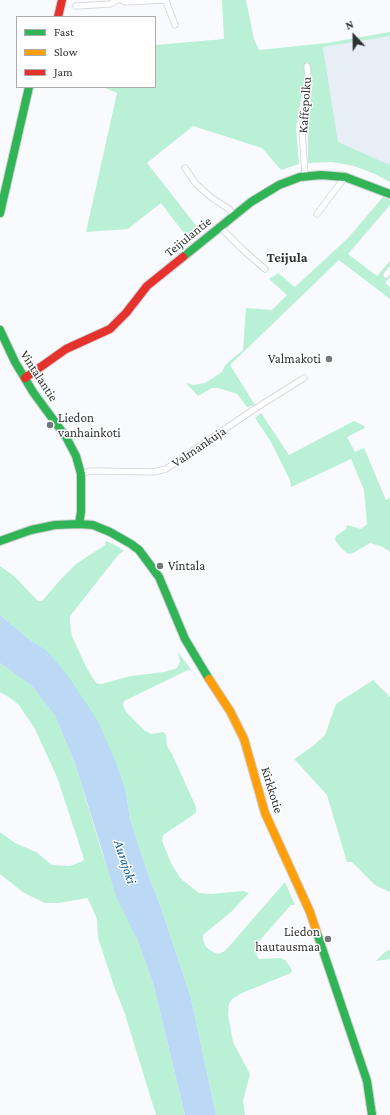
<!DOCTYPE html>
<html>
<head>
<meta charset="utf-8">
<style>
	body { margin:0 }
	#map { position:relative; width:390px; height:1115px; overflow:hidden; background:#f8fafd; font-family:"Crimson Pro",serif }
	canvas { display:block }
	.legend { position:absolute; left:16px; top:16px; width:140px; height:72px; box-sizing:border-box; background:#fff; border:1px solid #acadae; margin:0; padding:5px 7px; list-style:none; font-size:12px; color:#2f3134 }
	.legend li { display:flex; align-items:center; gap:8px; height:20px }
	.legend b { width:20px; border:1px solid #acadae }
	.north { position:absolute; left:334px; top:16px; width:40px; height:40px; -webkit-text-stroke:3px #fff; paint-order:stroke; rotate:338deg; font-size:11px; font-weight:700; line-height:16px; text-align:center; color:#2f3134 }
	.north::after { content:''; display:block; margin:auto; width:14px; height:18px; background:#2f3134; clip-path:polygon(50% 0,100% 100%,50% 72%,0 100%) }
</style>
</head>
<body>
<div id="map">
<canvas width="390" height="1115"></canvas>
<ul class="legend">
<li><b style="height:5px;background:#30b455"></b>Fast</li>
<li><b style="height:5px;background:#ff9f0a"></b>Slow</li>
<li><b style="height:5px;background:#e5322d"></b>Jam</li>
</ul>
<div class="north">N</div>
</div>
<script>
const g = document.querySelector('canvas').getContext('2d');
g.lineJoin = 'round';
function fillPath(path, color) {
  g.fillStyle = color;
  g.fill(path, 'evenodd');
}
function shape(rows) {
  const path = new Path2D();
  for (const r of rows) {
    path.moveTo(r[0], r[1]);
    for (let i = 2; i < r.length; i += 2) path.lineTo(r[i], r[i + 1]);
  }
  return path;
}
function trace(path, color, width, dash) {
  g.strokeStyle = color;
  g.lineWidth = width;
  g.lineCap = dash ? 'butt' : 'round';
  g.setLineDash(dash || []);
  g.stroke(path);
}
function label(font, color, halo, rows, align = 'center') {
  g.font = font + ' "Crimson Pro",serif';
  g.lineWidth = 3;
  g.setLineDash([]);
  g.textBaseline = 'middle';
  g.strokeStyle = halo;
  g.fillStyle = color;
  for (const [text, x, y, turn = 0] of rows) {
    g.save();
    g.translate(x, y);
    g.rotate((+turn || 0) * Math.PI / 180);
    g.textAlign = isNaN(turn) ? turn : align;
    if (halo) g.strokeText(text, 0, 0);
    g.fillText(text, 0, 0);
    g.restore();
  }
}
const built = shape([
	[390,36,390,165,338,142,323,46]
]);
const green = shape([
	[222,0,246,0,254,39,259,50,327,43,390,32,390,36,323,47,338,142,390,165,390,182,375,174,354,166,332,162,308,163,308,123,313,83,304,82,296,128,299,164,281,170,262,148,193,126,147,163,198,228,187,237,161,203,128,229,86,232,117,93,103,87,155,87,155,45,224,39],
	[383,197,390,200,390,205,348,254,377,276,390,261,390,277,385,283,390,287,390,299,339,260,230,365,255,405,247,407,237,394,218,388,212,388,198,396,186,383,193,385,205,383,222,372,226,364,243,350,246,308,272,310,287,295,269,279,278,273,295,287,348,238],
	[261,413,289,455,354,421,364,426,365,428,347,437,355,452,364,448,386,500,390,498,390,552,383,547,370,543,353,553,348,554,341,548,335,540,336,536,346,529,347,525,361,529,367,524,364,490,351,459,291,487,290,480,271,442,255,418],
	[106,541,115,545,124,551,119,554,70,616,70,623,72,636,86,667,96,683,101,684,131,676,164,672,177,668,180,662,178,652,192,671,188,670,124,701,123,705,126,712,144,730,151,734,164,732,166,735,167,746,172,754,196,807,196,812,193,815,163,835,162,841,171,863,180,878,199,893,211,894,243,891,249,893,231,912,203,935,203,940,206,947,211,951,218,954,225,951,285,882,295,905,291,905,258,942,256,950,257,956,259,959,281,958,285,960,291,968,292,971,291,973,242,993,232,999,229,1004,228,1015,233,1042,250,1074,243,1101,245,1115,216,1115,191,998,160,905,148,874,130,819,126,792,45,649,30,640,0,615,0,566,14,576,38,601,42,601,61,579,76,564,105,545],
	[0,663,32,686,55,716,75,763,102,853,137,939,153,983,185,1115,156,1115,124,1011,115,989,98,938,97,919,89,901,87,898,59,903,45,903,24,893,0,874,0,832,15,843,36,852,52,865,70,866,83,861,84,859,57,777,35,729,19,705,10,698,0,692],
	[373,680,390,697,390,892,375,885,352,862,347,862,327,795,294,759,313,746,325,735,336,704],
	[390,950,390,959,376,961,386,951]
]);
const water = shape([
	[0,615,30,640,45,649,68,676,96,718,115,760,126,792,130,819,148,874,160,905,191,998,216,1115,185,1115,153,983,137,939,116,896,75,763,55,716,32,686,0,663]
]);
const street = shape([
	[121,0,126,2,166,0],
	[166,1,175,25],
	[76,6,110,4,117,0],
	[185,168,196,184,212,198,229,209,234,215],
	[305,176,302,129,309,87,307,66],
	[317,214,345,177],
	[220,227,242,249,265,269],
	[386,275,390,270],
	[81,474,90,471,99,471,154,472,166,469,253,410,304,378]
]);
const fast = shape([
	[0,213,29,87],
	[183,257,251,202,279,185,300,177,321,175,345,177,390,194],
	[0,330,15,362,33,392,66,437,76,456,81,474,81,512,79,524],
	[0,541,31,530,55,525,79,524,93,525,110,532,131,544,139,550,159,577,185,639,209,679],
	[317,933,367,1081,372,1115]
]);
const slow = shape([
	[209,679,230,711,244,739,265,813,310,912,317,933]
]);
const jam = shape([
	[58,17,62,0],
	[25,378,66,349,110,329,126,313,147,286,183,257]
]);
const markers = [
	[329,359,4,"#75777a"],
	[50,425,4,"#75777a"],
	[160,566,4,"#75777a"],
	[328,939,4,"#75777a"]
];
const streetNames = [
	["Kaffepolku",305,105,-86],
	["Teijulantie",188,237,-39],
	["Vintalantie",39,376,57],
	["Valmankuja",199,447,-34],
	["Kirkkotie",272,790,73]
];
const poiNames = [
	["Valmakoti",321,359],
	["Liedon",58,418,"left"],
	["vanhainkoti",58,433,"left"],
	["Vintala",168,566,"left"],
	["Liedon",320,932],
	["hautausmaa",320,947]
];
const neighbourhoodNames = [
	["Teijula",287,258]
];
const waterNames = [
	["Aurajoki",125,862,72]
];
fillPath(built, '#e8eef6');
fillPath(green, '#baf0d6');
fillPath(water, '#bbd8f5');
trace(street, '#d0d2d5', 7);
trace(fast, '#d0d2d5', 10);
trace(slow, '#d0d2d5', 10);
trace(jam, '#d0d2d5', 10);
trace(street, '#fefeff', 5.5);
trace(fast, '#30b455', 8);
trace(slow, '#ff9f0a', 8);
trace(jam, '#e5322d', 8);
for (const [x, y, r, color] of markers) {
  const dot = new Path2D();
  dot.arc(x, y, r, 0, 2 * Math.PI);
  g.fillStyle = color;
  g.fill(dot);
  trace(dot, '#fff', 1.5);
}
label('13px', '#2f3134', '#fff', streetNames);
label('13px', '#2f3134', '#fff', poiNames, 'right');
label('bold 14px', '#2f3134', '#fff', neighbourhoodNames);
label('italic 14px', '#0d5a96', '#fff', waterNames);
</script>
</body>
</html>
